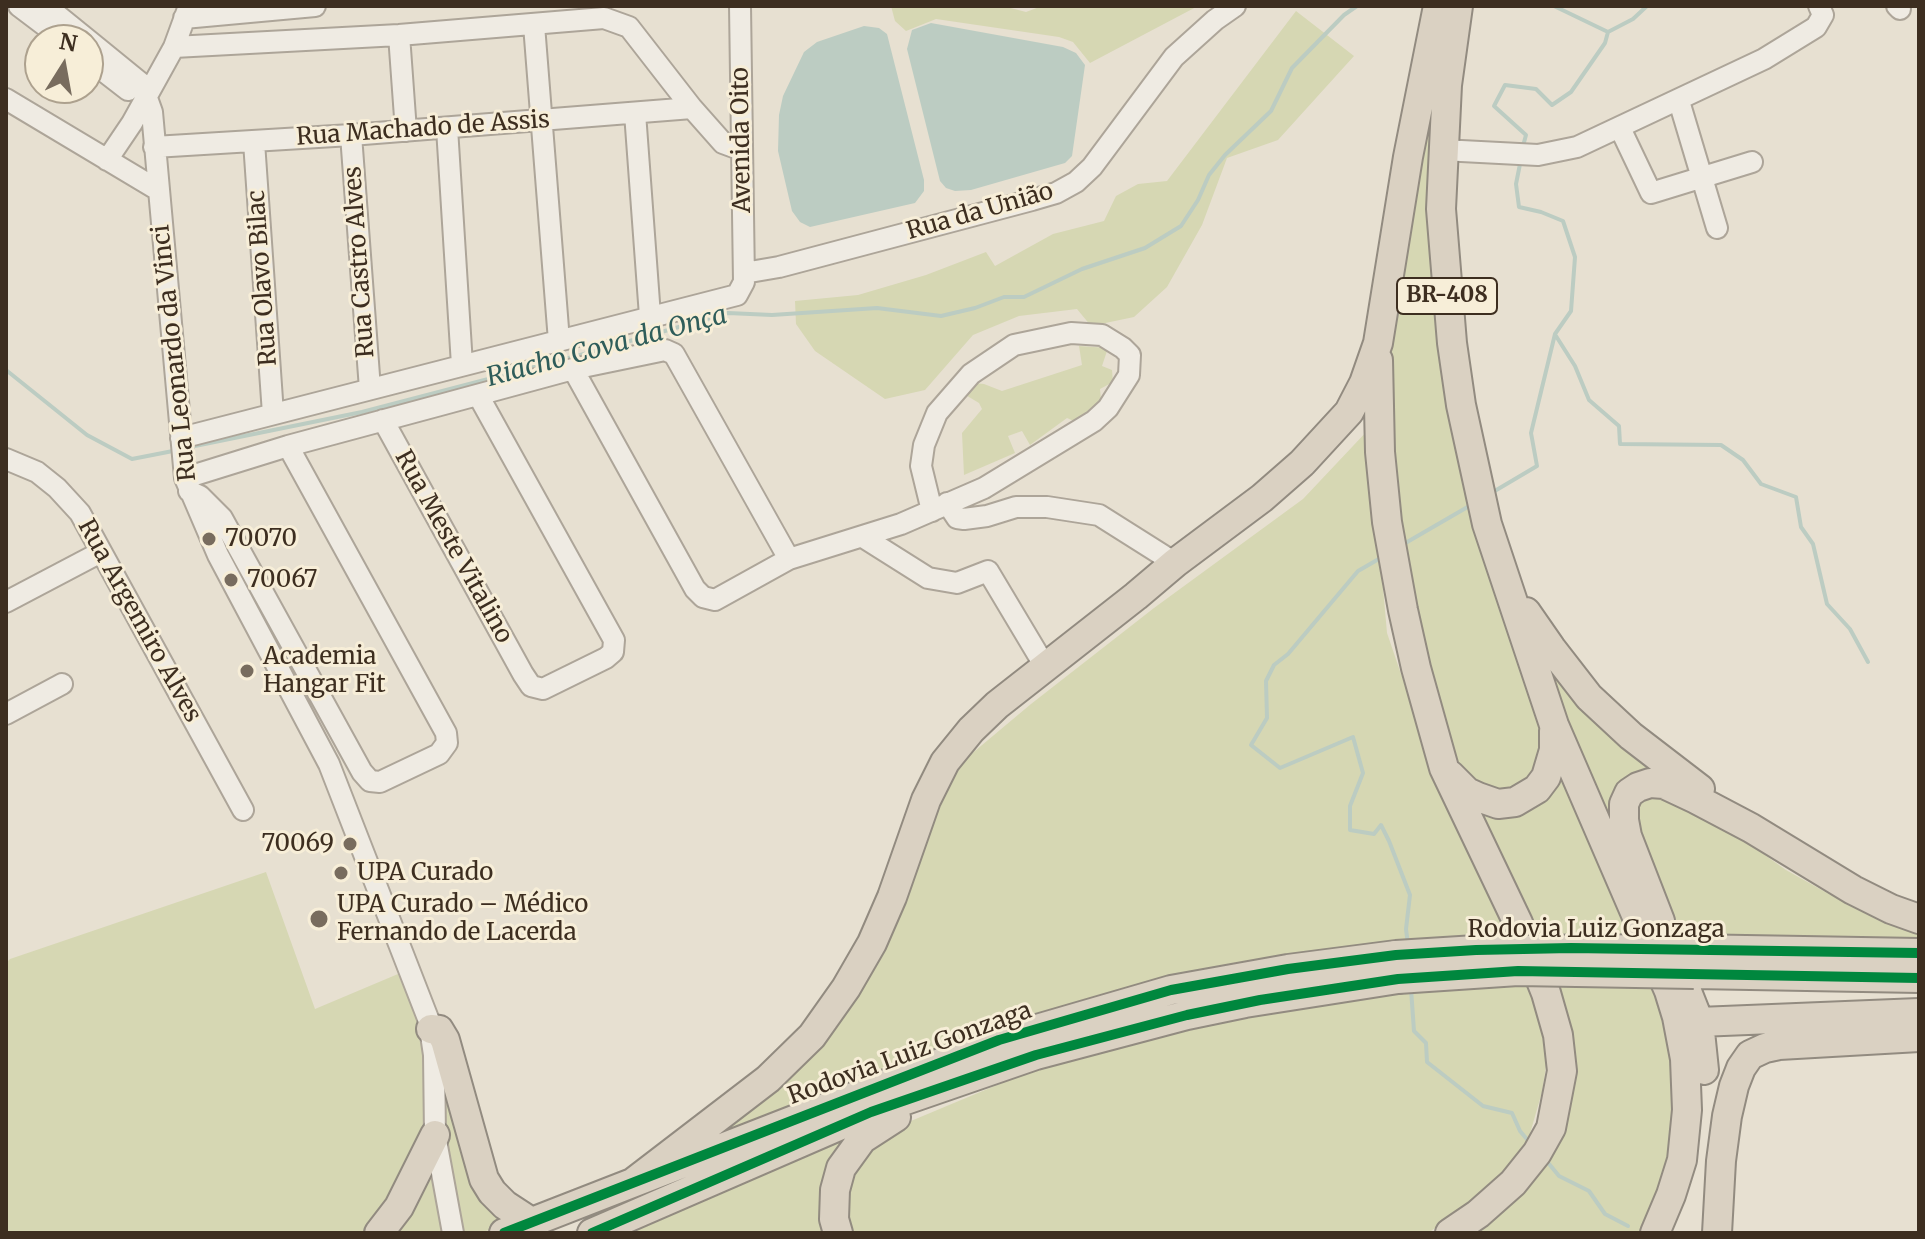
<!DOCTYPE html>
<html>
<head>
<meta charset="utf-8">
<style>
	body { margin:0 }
	#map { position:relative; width:1925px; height:1239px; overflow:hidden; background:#e7e0d1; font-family:Merriweather,serif }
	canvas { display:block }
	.frame { position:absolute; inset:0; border:8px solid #3d2e20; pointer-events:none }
	.north { position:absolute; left:24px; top:24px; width:80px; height:80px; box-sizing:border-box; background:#f7eed8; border:2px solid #ada18e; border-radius:50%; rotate:11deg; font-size:22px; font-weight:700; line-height:32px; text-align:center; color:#3d2e20 }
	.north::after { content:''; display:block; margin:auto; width:28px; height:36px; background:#786c5e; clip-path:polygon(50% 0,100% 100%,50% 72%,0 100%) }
</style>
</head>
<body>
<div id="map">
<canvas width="1925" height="1239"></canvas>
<div class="frame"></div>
<div class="north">N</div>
</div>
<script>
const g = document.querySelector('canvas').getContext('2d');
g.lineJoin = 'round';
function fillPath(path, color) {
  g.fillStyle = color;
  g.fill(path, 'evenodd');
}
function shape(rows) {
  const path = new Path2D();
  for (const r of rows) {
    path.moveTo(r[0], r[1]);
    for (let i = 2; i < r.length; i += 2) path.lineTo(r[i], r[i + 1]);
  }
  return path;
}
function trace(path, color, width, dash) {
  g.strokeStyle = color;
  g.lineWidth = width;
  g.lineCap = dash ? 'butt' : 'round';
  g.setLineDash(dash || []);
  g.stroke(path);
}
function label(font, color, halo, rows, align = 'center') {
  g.font = font + ' Merriweather,serif';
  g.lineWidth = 6;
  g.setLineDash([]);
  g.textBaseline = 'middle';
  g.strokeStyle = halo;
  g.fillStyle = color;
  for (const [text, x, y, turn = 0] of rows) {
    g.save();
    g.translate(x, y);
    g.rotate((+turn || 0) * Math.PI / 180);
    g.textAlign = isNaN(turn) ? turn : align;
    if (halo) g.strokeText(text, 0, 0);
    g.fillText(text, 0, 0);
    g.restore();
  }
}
const green = shape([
	[891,6,1003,6,1026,12,1042,6,1198,6,1090,63,1073,42,1059,37,936,19,906,31,895,21],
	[1296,11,1354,56,1278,140,1227,158,1202,225,1167,287,1134,317,1091,326,1077,309,1019,316,973,335,925,390,885,399,815,351,796,324,795,301,858,295,926,275,986,252,995,266,1053,234,1104,221,1116,196,1138,184,1167,181],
	[1433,66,1436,309,1440,367,1447,408,1464,492,1549,745,1525,789,1481,793,1458,775,1429,690,1388,479,1388,347],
	[1079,346,1108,348,1102,366,1112,370,1113,382,1100,389,1101,400,1083,425,1067,418,1030,445,1022,431,1008,436,1015,453,964,475,962,433,982,409,979,403,964,394,974,383,984,384,1002,391,1082,365],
	[1369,429,1387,633,1445,803,1507,933,1315,952,1192,974,1095,997,862,1076,668,1162,779,1076,915,845,957,766,1031,704,1154,608,1303,499],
	[1537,637,1576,690,1632,755,1664,778,1623,781,1614,791,1609,801,1609,817,1616,840,1558,720],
	[1559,757,1638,936,1528,936,1462,797,1493,812],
	[1644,793,1666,796,1738,836,1786,870,1829,894,1867,912,1919,931,1919,947,1679,948,1641,861,1635,799],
	[266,872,315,1009,398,974,426,1041,425,1138,385,1215,364,1233,6,1233,6,963,10,959],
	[1553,985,1662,987,1683,1120,1645,1233,1465,1233,1547,1150],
	[1534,986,1542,1019,1548,1054,1542,1092,1529,1137,1492,1189,1428,1233,846,1233,850,1169,887,1131,1052,1062,1344,995],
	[436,1043,457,1104,520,1222,478,1233,460,1233,445,1164],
	[873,1122,828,1233,625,1233],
	[431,1153,445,1233,384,1233]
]);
const water = shape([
	[931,23,1063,47,1076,53,1085,65,1072,156,1065,163,971,190,955,191,946,188,940,181,907,49,912,30],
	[864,26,879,28,887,34,924,180,924,191,915,203,810,227,800,222,792,211,778,151,779,115,783,96,804,52,817,42]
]);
const stream = shape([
	[1554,6,1608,32],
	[1608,32,1633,19,1647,6],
	[1523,146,1526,135,1494,106,1505,85,1536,89,1552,105,1571,92,1605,43,1608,32],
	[1556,336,1575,366,1589,400,1619,426,1620,444,1721,445,1743,460,1761,484,1796,497,1801,527,1813,544,1827,604,1850,629,1868,662],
	[6,370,87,435,132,459,178,450],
	[190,447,362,412,584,354,728,313,772,315,877,308,941,316,975,308,1004,297,1024,297,1082,269,1145,248,1181,226,1198,200,1209,175,1225,155,1271,111,1292,68,1344,15,1357,6],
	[1493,492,1537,466,1531,433,1555,334,1571,311,1575,257,1563,221,1541,212,1519,207,1516,184,1521,159],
	[1402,545,1471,505],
	[1384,556,1358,571,1288,654,1274,665,1266,681,1267,718,1251,745,1280,768,1353,737,1363,773,1350,806,1350,830,1374,834,1381,825,1389,841,1410,895,1406,929,1408,945],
	[1411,989,1414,1031,1426,1043,1427,1062,1483,1106,1512,1113,1520,1131,1531,1144],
	[1545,1159,1559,1176,1589,1191,1605,1214,1628,1226]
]);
const minor = shape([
	[19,6,64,40],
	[46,6,88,40],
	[1897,6,1900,9],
	[184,18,315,6],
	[534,25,559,341],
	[399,35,406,131],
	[88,40,142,84,152,112,185,478,218,555,329,764,429,1021,434,1055,435,1135,453,1233],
	[174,47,399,35,604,18,629,27,692,108,723,143,742,150],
	[88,59,128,90],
	[6,99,158,190],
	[1679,101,1717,228],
	[635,113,650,316],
	[447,128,462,365],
	[1620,128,1651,193,1752,162],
	[351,135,370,389],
	[254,142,273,414],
	[154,147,351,135,692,108],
	[1442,150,1538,155,1577,147,1764,59,1816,27,1823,15,1819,6],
	[107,160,132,123,174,47,189,6],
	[744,273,779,267,1032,200,1056,193,1076,182,1092,167,1174,57,1215,20,1235,6],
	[573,369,695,589,703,597,715,600,789,559,901,524,984,488,1094,421,1108,408,1129,375,1130,355,1123,348,1102,335,1071,333,1014,345,971,374,937,413,924,445,921,466,932,511],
	[383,420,523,674,531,686,543,689,606,658,613,652,614,640,478,395],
	[181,438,737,295,744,282,740,6],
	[6,459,37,472,57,488,80,513,243,810],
	[185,478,288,446,444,404,573,369,665,350,674,354,789,559],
	[189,491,200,496,222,518,362,772,370,781,380,782,439,754,447,743,446,733,288,446],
	[947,503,957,518,964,519,987,516,1016,507,1047,507,1099,515,1175,563],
	[863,537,928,578,957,583,988,571,1040,658],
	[6,602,101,552],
	[6,714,62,684]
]);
const highway = shape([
	[1458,6,1447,85,1441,209,1452,343,1461,405,1487,524,1554,725,1669,991,1677,1017,1685,1059,1687,1110,1682,1160,1671,1195,1655,1233],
	[1378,360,1380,452,1387,522,1403,610,1416,668,1444,768,1518,923,1546,993,1558,1035,1562,1071,1551,1128,1537,1153,1513,1183,1478,1214,1450,1233],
	[1526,612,1551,648,1589,697,1631,736,1700,789],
	[1450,775,1467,792,1478,797,1498,804,1515,802,1537,789,1546,777,1554,750,1554,731],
	[1660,921,1627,836,1624,820,1624,804,1629,793,1638,787,1650,783,1664,784,1696,799,1751,828,1853,890,1891,909,1919,919],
	[1688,949,1919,953],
	[1694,974,1919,978],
	[1682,979,1699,1022,1704,1070],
	[1699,1022,1919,1013],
	[431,1029,439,1030,445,1040,484,1179,492,1192,505,1205,531,1222],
	[635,1181,768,1079,812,1036,846,988,872,943,892,897,926,800,945,762,971,730,997,705,1136,596,1175,563,1262,498,1302,463,1349,412,1364,383,1378,343,1408,157,1438,6],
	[379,1233,399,1207,435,1135],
	[504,1233,999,1040,1171,990,1288,969,1396,955],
	[592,1233,871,1112,1036,1055,1187,1015,1245,1003,1398,979],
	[838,1233,834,1219,835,1190,841,1168,862,1139,896,1117],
	[1717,1233,1721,1161,1727,1116,1734,1086,1741,1068,1750,1055,1765,1048,1779,1045,1919,1037]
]);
const highwayBridge = shape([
	[1396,955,1476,950,1688,949],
	[1398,979,1518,971,1694,974]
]);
const cycleway = shape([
	[504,1233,999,1040,1171,990,1288,969,1396,955,1476,950,1571,948,1919,953],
	[592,1233,871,1112,1036,1055,1187,1015,1260,1000,1398,979,1518,971,1919,978]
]);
const markers = [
	[209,539,8,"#786c5e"],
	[231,580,8,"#786c5e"],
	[247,671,8,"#786c5e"],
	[350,844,8,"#786c5e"],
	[341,873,8,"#786c5e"],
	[319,919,10,"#786c5e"]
];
const shields = [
	[1447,296,100]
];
const shieldNames = [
	["BR-408",1447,296]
];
const streetNames = [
	["Rua Machado de Assis",423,129,-4],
	["Avenida Oito",742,140,-91],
	["Rua da União",980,212,-16],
	["Rua Castro Alves",360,262,-94],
	["Rua Olavo Bilac",263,278,-94],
	["Rua Leonardo da Vinci",175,353,-96],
	["Rua Meste Vitalino",453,547,61],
	["Rua Argemiro Alves",139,621,61],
	["Rodovia Luiz Gonzaga",1596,930],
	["Rodovia Luiz Gonzaga",910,1054,-20]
];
const poiNames = [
	["70070",225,539],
	["70067",247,580],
	["Academia",263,657],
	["Hangar Fit",263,685],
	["70069",334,844,"right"],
	["UPA Curado",357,873],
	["UPA Curado – Médico",337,905],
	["Fernando de Lacerda",337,933]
];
const waterNames = [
	["Riacho Cova da Onça",607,347,-15]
];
fillPath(green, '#d6d7b3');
fillPath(water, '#bcccc2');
trace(stream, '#bcccc2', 4);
trace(minor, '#ada599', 24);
trace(highway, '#928b80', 32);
trace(minor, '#efebe3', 20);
trace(highway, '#dad1c2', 28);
trace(highwayBridge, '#928b80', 32, []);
trace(highwayBridge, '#dad1c2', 28);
trace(cycleway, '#00873e', 10);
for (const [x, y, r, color] of markers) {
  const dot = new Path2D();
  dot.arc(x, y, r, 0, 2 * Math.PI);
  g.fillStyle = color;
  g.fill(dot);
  trace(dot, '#f7eed8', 3);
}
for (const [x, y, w] of shields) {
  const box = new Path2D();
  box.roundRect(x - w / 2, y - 18, w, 36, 6);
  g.fillStyle = '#f7eed8';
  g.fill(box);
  trace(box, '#3d2e20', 2);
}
label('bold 22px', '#3d2e20', null, shieldNames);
label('24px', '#3d2e20', '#f7eed8', streetNames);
label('24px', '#3d2e20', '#f7eed8', poiNames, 'left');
label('italic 26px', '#2f5d5a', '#f7eed8', waterNames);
</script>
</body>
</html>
